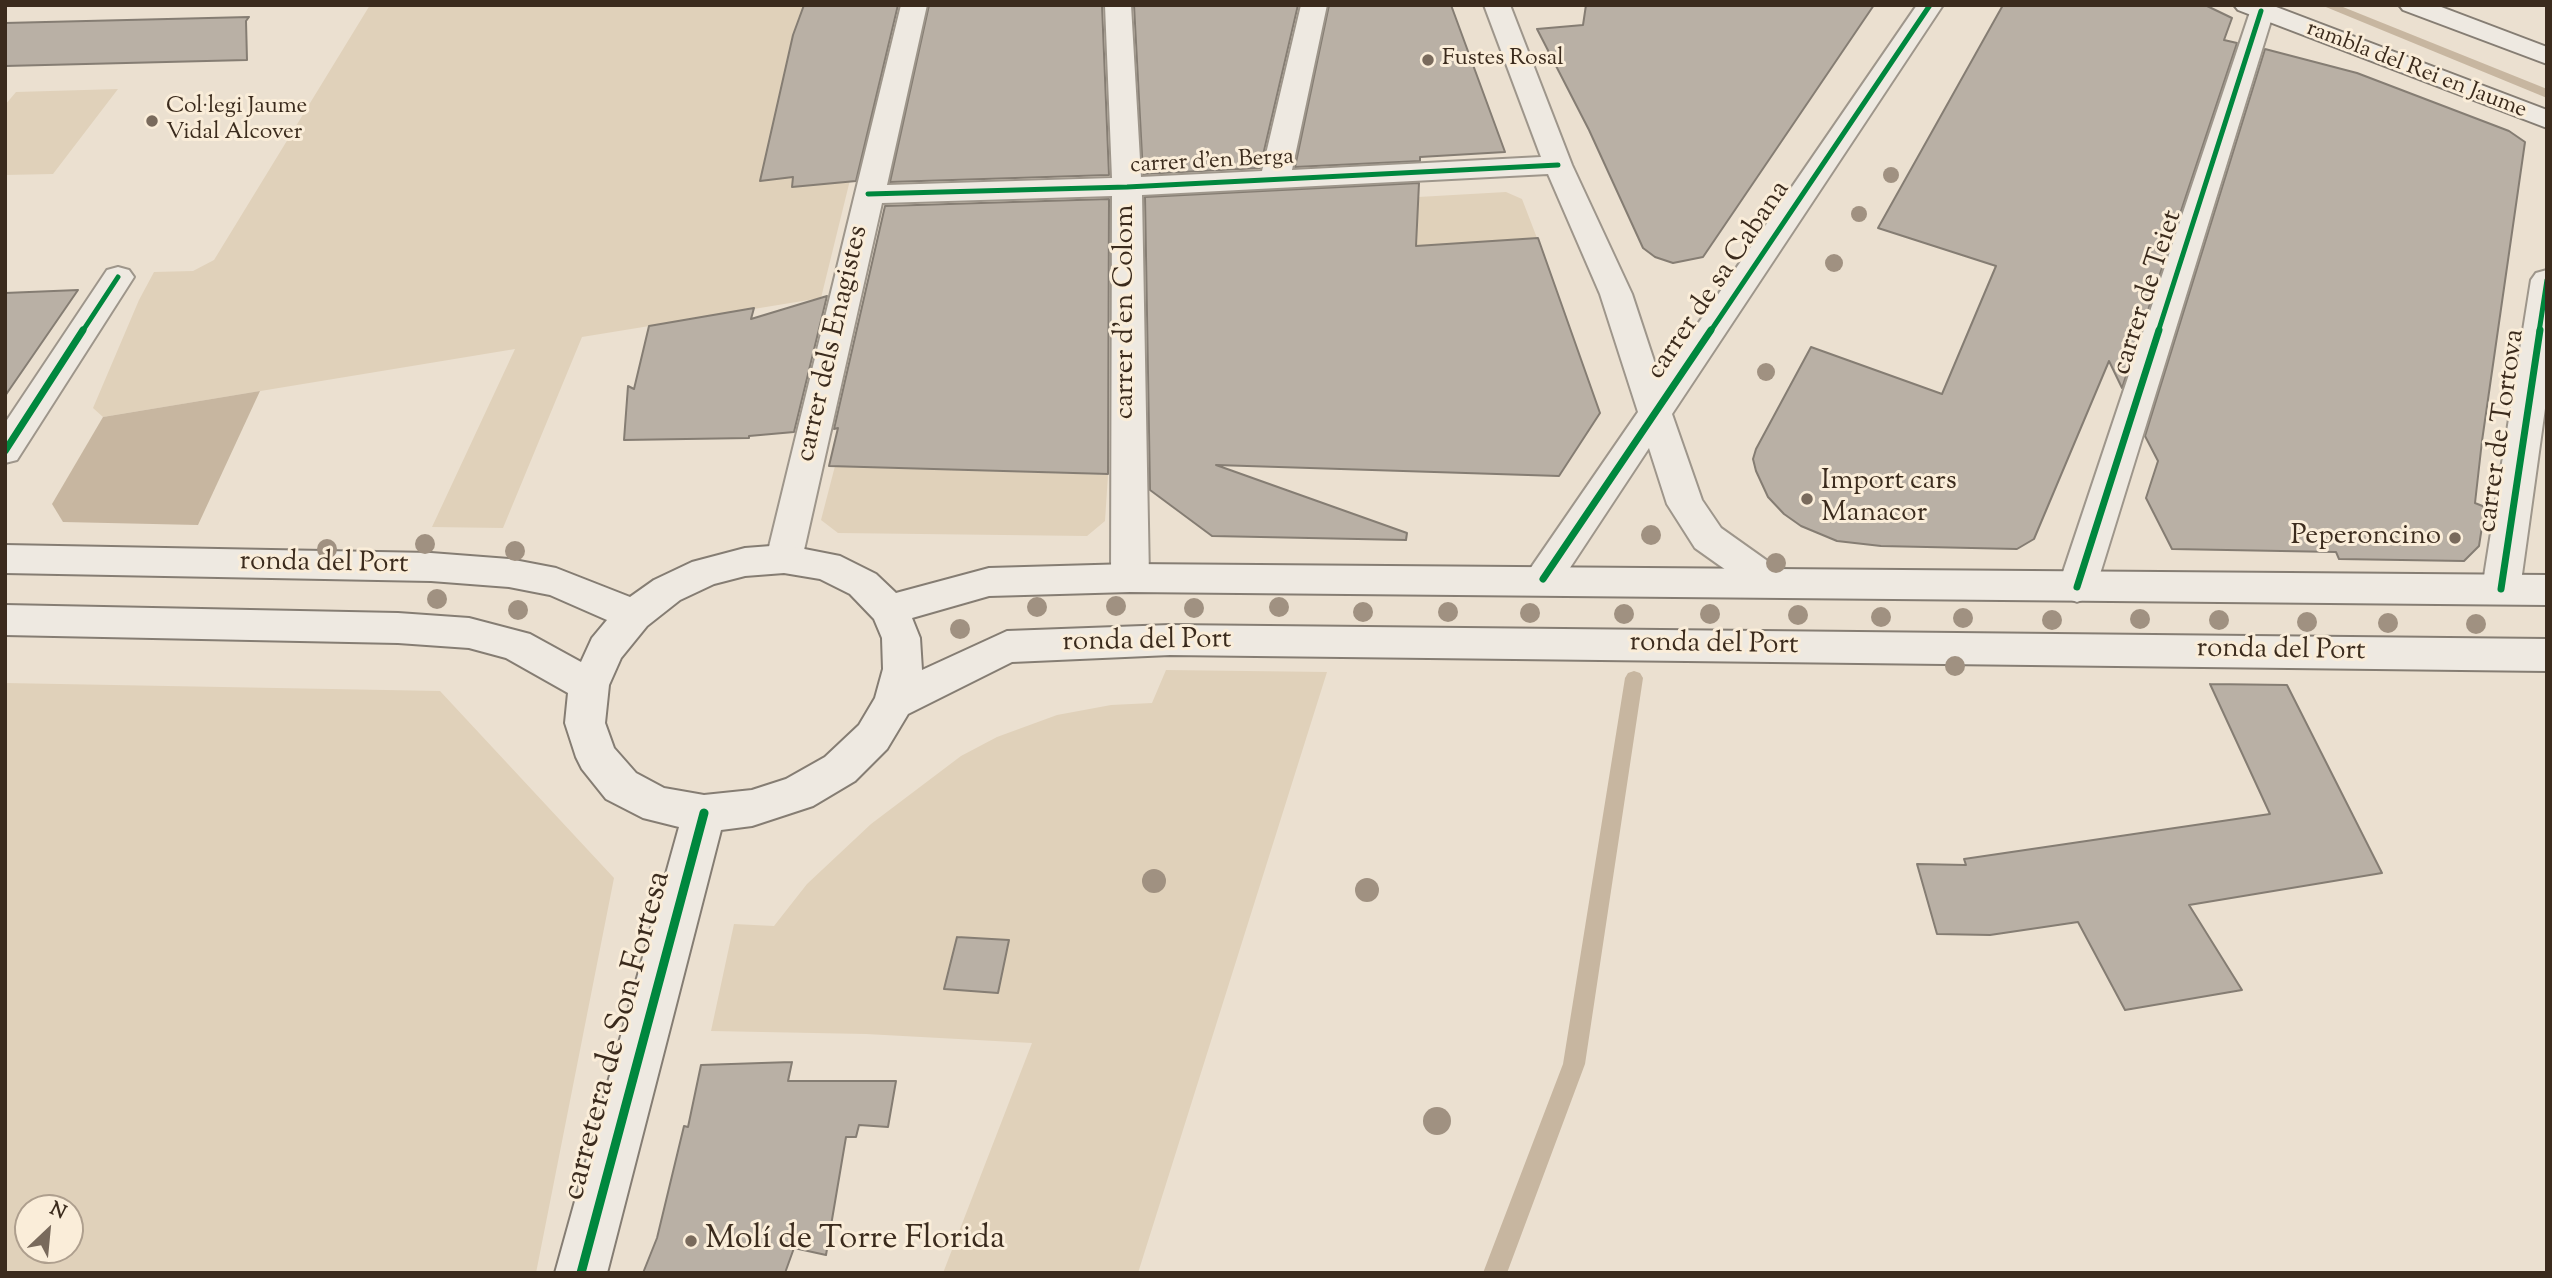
<!DOCTYPE html>
<html>
<head>
<meta charset="utf-8">
<style>
	body { margin:0 }
	#map { position:relative; width:2552px; height:1278px; overflow:hidden; background:#ebe0d0; font-family:"Sorts Mill Goudy",serif }
	canvas { display:block }
	.frame { position:absolute; inset:0; border:7px solid #3b2b1d; pointer-events:none }
	.north { position:absolute; left:14px; top:1194px; width:70px; height:70px; box-sizing:border-box; background:#faedd9; border:2px solid #ae9f8e; border-radius:50%; rotate:26deg; font-size:19px; font-weight:700; line-height:28px; text-align:center; color:#3b2b1d }
	.north::after { content:''; display:block; margin:auto; width:24px; height:32px; background:#796a5c; clip-path:polygon(50% 0,100% 100%,50% 72%,0 100%) }
</style>
</head>
<body>
<div id="map">
<canvas width="2552" height="1278"></canvas>
<div class="frame"></div>
<div class="north">N</div>
</div>
<script>
const g = document.querySelector('canvas').getContext('2d');
g.lineJoin = 'round';
function fillPath(path, color) {
  g.fillStyle = color;
  g.fill(path, 'evenodd');
}
function shape(rows) {
  const path = new Path2D();
  for (const r of rows) {
    path.moveTo(r[0], r[1]);
    for (let i = 2; i < r.length; i += 2) path.lineTo(r[i], r[i + 1]);
  }
  return path;
}
function trace(path, color, width, dash) {
  g.strokeStyle = color;
  g.lineWidth = width;
  g.lineCap = dash ? 'butt' : 'round';
  g.setLineDash(dash || []);
  g.stroke(path);
}
function label(font, color, halo, rows, align = 'center') {
  g.font = font + ' "Sorts Mill Goudy",serif';
  g.lineWidth = 6;
  g.setLineDash([]);
  g.textBaseline = 'middle';
  g.strokeStyle = halo;
  g.fillStyle = color;
  for (const [text, x, y, turn = 0] of rows) {
    g.save();
    g.translate(x, y);
    g.rotate((+turn || 0) * Math.PI / 180);
    g.textAlign = isNaN(turn) ? turn : align;
    if (halo) g.strokeText(text, 0, 0);
    g.fillText(text, 0, 0);
    g.restore();
  }
}
const green = shape([
	[370,5,893,5,821,298,582,337,503,528,432,527,515,349,103,417,93,408,139,300,154,272,193,271,214,260],
	[118,89,53,174,5,175,5,105,16,92],
	[1506,192,1522,199,1537,238,1417,246,1418,197],
	[835,466,1108,475,1105,521,1087,536,838,533,821,520],
	[1166,670,1327,672,1138,1273,943,1273,1032,1043,866,1034,711,1031,734,924,774,926,807,884,871,824,961,756,997,737,1057,715,1111,705,1152,703],
	[5,683,440,691,614,878,536,1273,5,1273],
	[70,1208,70,1250,28,1250,28,1208]
]);
const water = shape([
	[260,391,198,525,63,522,52,504,103,417]
]);
const stream = shape([
	[2321,5,2338,5,2547,89,2547,98,2321,5],
	[1634,671,1640,673,1643,678,1585,1064,1507,1273,1483,1273,1563,1064,1625,678,1628,673,1634,671]
]);
const building = shape([
	[804,5,898,5,856,181,792,187,793,177,760,181,793,35,804,5],
	[929,5,1102,5,1109,175,890,182,929,5],
	[1134,5,1298,5,1260,168,1143,174,1134,5],
	[1329,5,1451,5,1505,152,1420,157,1420,161,1295,167,1329,5],
	[1586,5,1874,5,1703,257,1673,263,1655,257,1643,248,1589,130,1537,29,1583,25,1586,5],
	[2003,5,2205,5,2232,18,2224,40,2237,43,2122,388,2109,361,2034,539,2017,549,1881,546,1837,541,1801,526,1784,514,1768,497,1756,471,1753,459,1756,449,1811,347,1942,394,1996,266,1878,228,2003,5],
	[249,17,246,21,247,60,5,66,5,23,249,17],
	[2265,49,2357,73,2509,131,2525,142,2482,441,2475,503,2485,507,2479,546,2464,561,2339,559,2336,552,2172,549,2146,498,2158,461,2145,436,2265,49],
	[1419,183,1416,246,1538,238,1600,413,1559,476,1216,465,1407,533,1406,540,1212,536,1150,490,1145,197,1419,183],
	[1109,199,1108,474,829,466,838,428,834,429,885,206,1109,199],
	[78,290,5,396,5,293,78,290],
	[827,296,794,432,749,436,749,438,624,440,628,386,634,389,649,326,754,308,751,319,827,296],
	[2210,684,2287,685,2382,873,2189,905,2242,990,2125,1010,2078,922,1990,935,1937,934,1917,864,1966,865,1964,859,2270,814,2210,684],
	[957,937,1009,940,998,993,944,989,957,937],
	[792,1062,788,1081,896,1081,888,1127,859,1125,856,1137,846,1137,826,1255,794,1248,785,1273,643,1273,657,1238,684,1126,688,1127,701,1065,792,1062]
]);
const street = shape([
	[901,5,927,5,887,185,1112,178,1105,5,1131,5,1141,177,1262,171,1301,5,1327,5,1292,170,1541,157,1484,5,1510,5,1572,165,1632,294,1660,379,1917,5,1943,5,1672,414,1702,500,1721,528,1783,572,1789,582,1783,592,1770,596,1757,592,1695,548,1667,504,1649,448,1556,589,1543,593,1530,589,1524,579,1530,569,1638,412,1600,294,1548,174,1142,195,1149,578,1143,588,1130,592,1117,588,1111,578,1112,196,882,203,802,559,797,569,784,573,771,569,766,559,901,5],
	[2252,6,2270,6,2274,11,2096,587,2090,597,2077,602,2064,597,2058,587,2252,6],
	[118,267,129,270,134,277,17,460,5,463,5,423,107,270,118,267],
	[2547,270,2547,394,2520,589,2514,599,2501,604,2488,599,2482,589,2531,280,2536,273,2547,270]
]);
const secondary = shape([
	[2234,5,2271,5,2547,110,2547,128,2238,10,2234,5],
	[2399,5,2436,5,2547,47,2547,64,2403,10,2399,5],
	[5,545,431,553,509,559,556,568,630,597,654,580,692,562,745,548,784,545,840,556,876,574,896,593,989,568,1130,564,2547,575,2547,605,1130,592,989,596,912,618,920,638,922,670,1007,631,1170,625,2547,639,2547,671,1170,655,1012,662,908,714,887,749,855,781,813,806,752,826,721,830,607,1273,555,1273,679,827,643,818,606,799,582,769,576,757,565,723,568,693,506,658,469,648,398,643,5,635,5,605,398,613,469,618,530,634,581,662,592,638,607,620,550,595,509,587,431,581,5,573,5,545],
	[784,573,820,579,850,594,874,619,882,638,883,669,875,698,859,725,825,757,786,779,752,790,704,795,664,788,636,773,614,748,605,723,609,685,621,658,647,626,680,600,714,584,745,576,784,573]
]);
const cyclewayFar2 = shape([
	[868,194,1127,187,1558,165],
	[82,332,118,277],
	[1710,332,1930,5],
	[2158,332,2261,11],
	[2539,332,2547,280]
]);
const cyclewayFar1 = shape([
	[5,451,83,330],
	[1543,579,1711,330],
	[2077,587,2159,330],
	[2501,589,2540,330]
]);
const cycleway = shape([
	[581,1273,704,813]
]);
const trees = [
	[1891,175,8],
	[1859,214,8],
	[1834,263,9],
	[1766,372,9],
	[1651,535,10],
	[425,544,10],
	[327,549,10],
	[515,551,10],
	[1776,563,10],
	[437,599,10],
	[1116,606,10],
	[1037,607,10],
	[1279,607,10],
	[1194,608,10],
	[518,610,10],
	[1363,612,10],
	[1448,612,10],
	[1530,613,10],
	[1624,614,10],
	[1710,614,10],
	[1798,615,10],
	[1881,617,10],
	[1963,618,10],
	[2140,619,10],
	[2052,620,10],
	[2219,620,10],
	[2307,622,10],
	[2388,623,10],
	[2476,624,10],
	[960,629,10],
	[1955,666,10],
	[1154,881,12],
	[1367,890,12],
	[1437,1121,14]
];
const markers = [
	[1428,60,7,"#796a5c"],
	[152,121,7,"#796a5c"],
	[1807,499,7,"#796a5c"],
	[2455,538,7,"#796a5c"],
	[691,1241,7,"#796a5c"]
];
const farPoinames = [
	["Fustes Rosal",1442,60],
	["Col·legi Jaume",166,108],
	["Vidal Alcover",166,134]
];
const farStreetnames = [
	["rambla del Rei en Jaume",2416,71,21],
	["carrer d'en Berga",1212,163,-3]
];
const streetNames = [
	["carrer de sa Cabana",1720,281,-56],
	["carrer de Teiet",2149,293,-72],
	["carrer d'en Colom",1127,312,-90],
	["carrer dels Enagistes",834,344,-77],
	["carrer de Tortova",2503,431,-82],
	["ronda del Port",324,565,1],
	["ronda del Port",1147,643,-1],
	["ronda del Port",1714,646,1],
	["ronda del Port",2281,652,1]
];
const poiNames = [
	["Import cars",1821,483],
	["Manacor",1821,515],
	["Peperoncino",2441,538,"right"]
];
const nearStreetnames = [
	["carretera de Son Fortesa",619,1036,-75]
];
const nearPoinames = [
	["Molí de Torre Florida",705,1241]
];
fillPath(green, '#e0d1ba');
fillPath(water, '#c7b6a0');
fillPath(stream, '#c7b6a0');
fillPath(building, '#b9b0a5');
trace(building, '#857d73', 2);
trace(street, '#9e968b', 4);
trace(secondary, '#857d73', 4);
fillPath(street, '#eee9e1');
fillPath(secondary, '#eee9e1');
trace(cyclewayFar2, '#00873e', 5);
trace(cyclewayFar1, '#00873e', 7);
trace(cycleway, '#00873e', 9);
g.fillStyle = '#a09181';
for (const [x, y, r] of trees) {
  g.beginPath();
  g.arc(x, y, r, 0, 2 * Math.PI);
  g.fill();
}
for (const [x, y, r, color] of markers) {
  const dot = new Path2D();
  dot.arc(x, y, r, 0, 2 * Math.PI);
  g.fillStyle = color;
  g.fill(dot);
  trace(dot, '#faedd9', 2.5);
}
label('23px', '#3b2b1d', '#faedd9', farPoinames, 'left');
label('23px', '#3b2b1d', '#faedd9', farStreetnames);
label('28px', '#3b2b1d', '#faedd9', streetNames);
label('28px', '#3b2b1d', '#faedd9', poiNames, 'left');
label('33px', '#3b2b1d', '#faedd9', nearStreetnames);
label('33px', '#3b2b1d', '#faedd9', nearPoinames, 'left');
</script>
</body>
</html>
